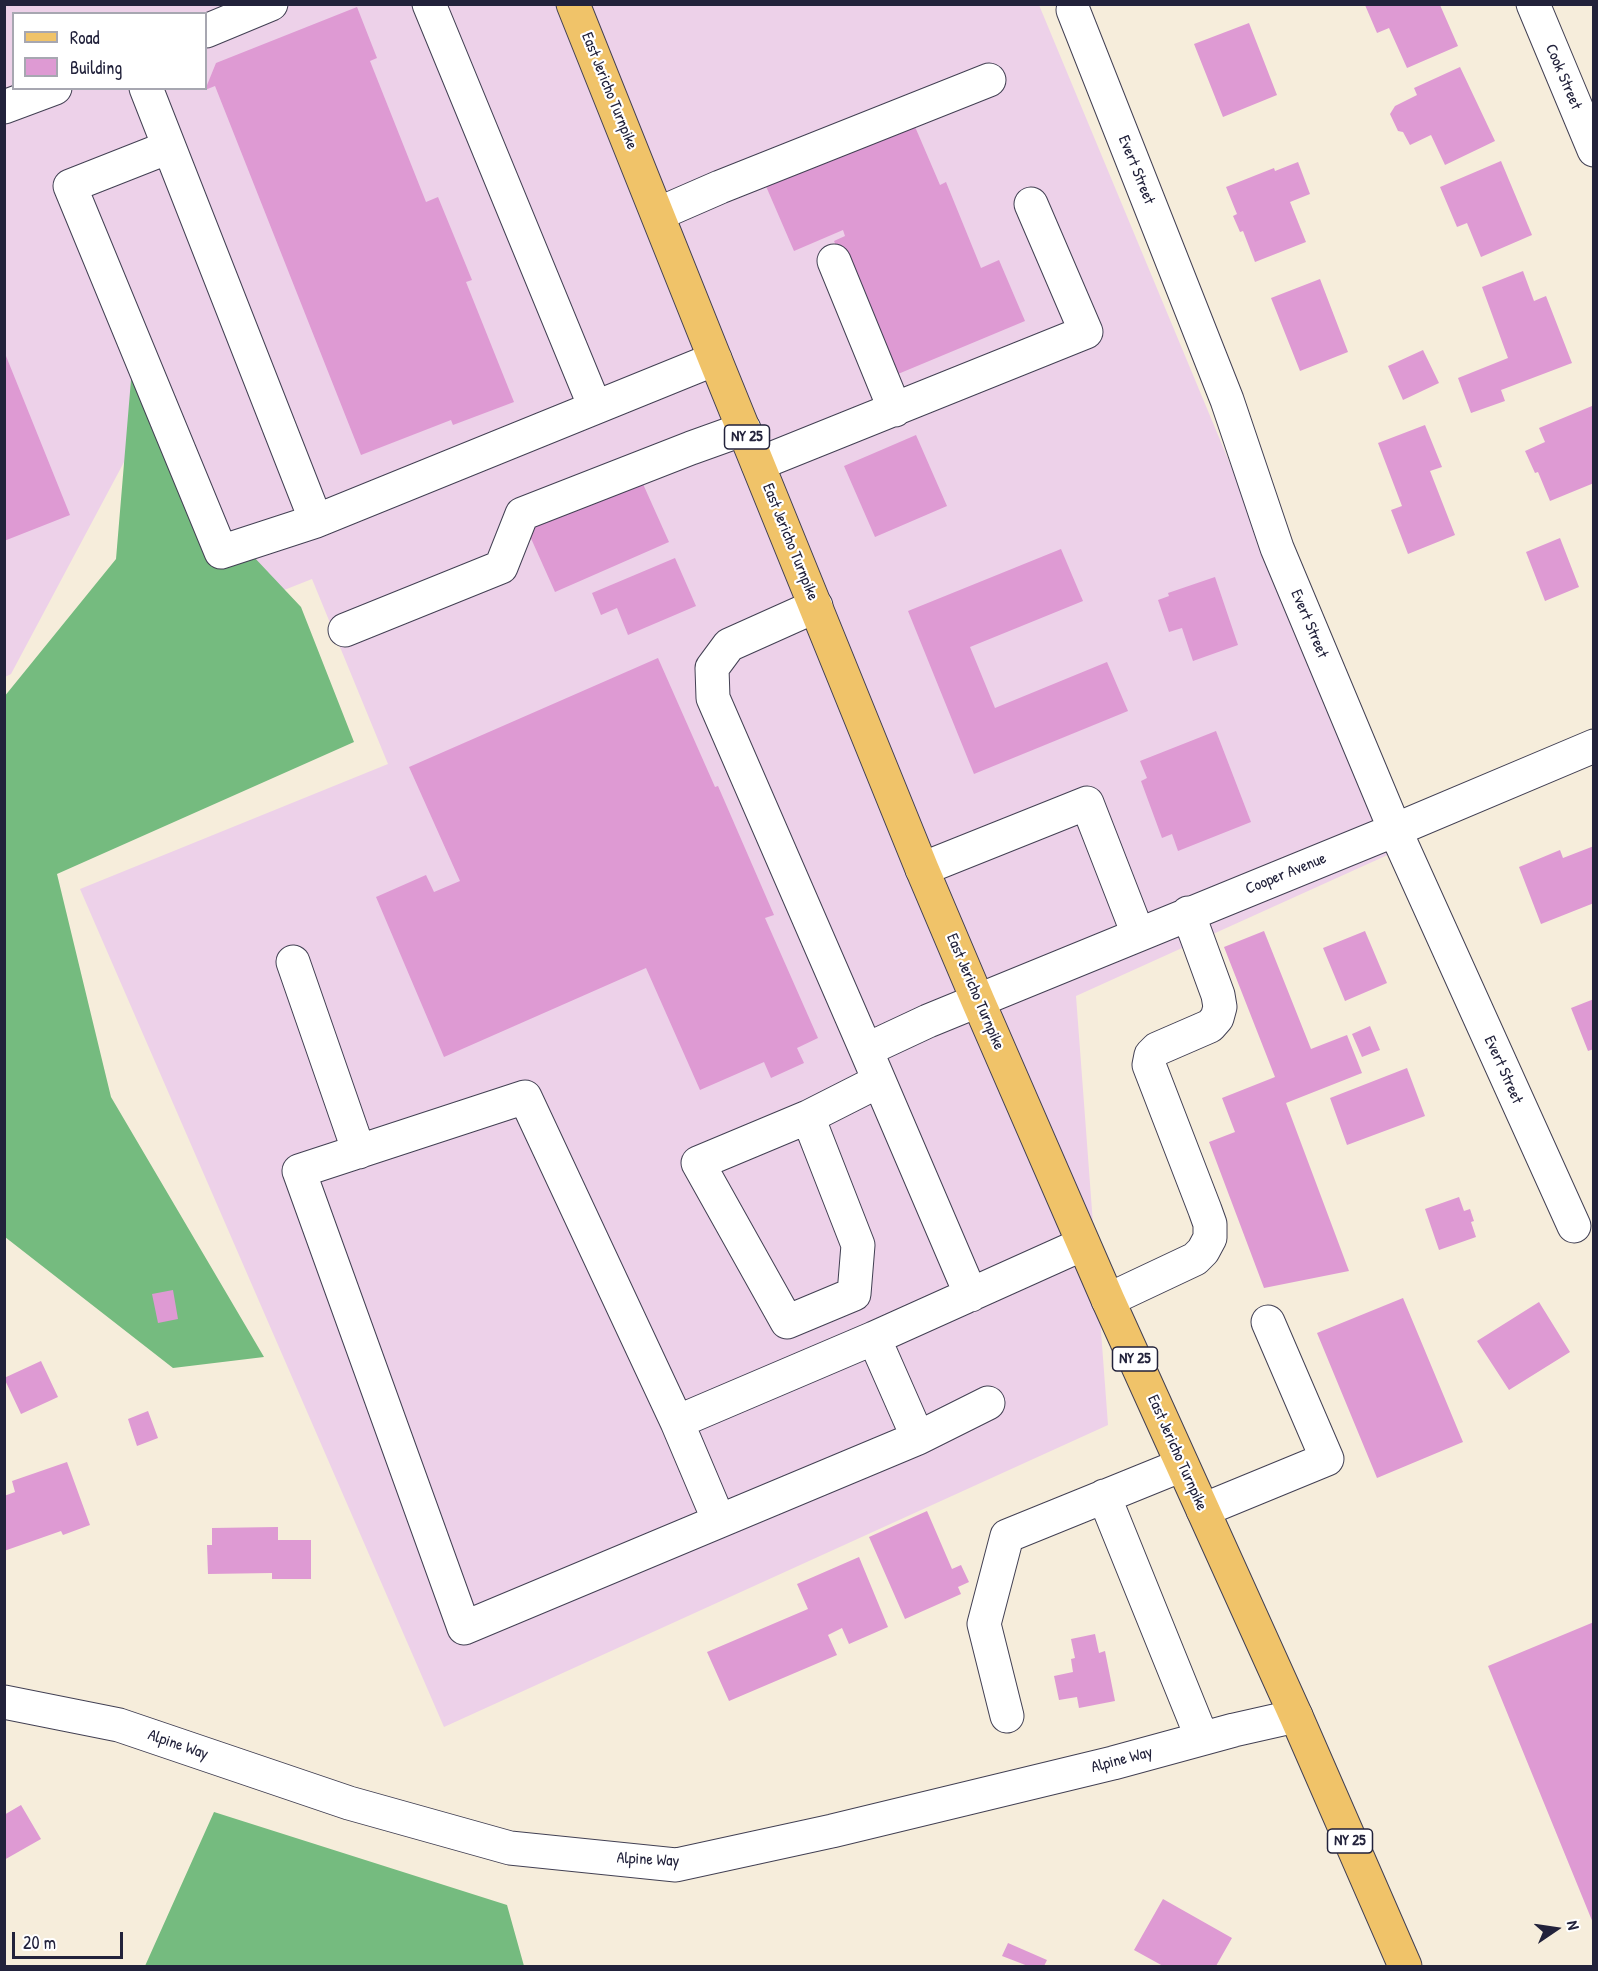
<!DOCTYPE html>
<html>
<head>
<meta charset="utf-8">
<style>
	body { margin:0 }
	#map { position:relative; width:1598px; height:1971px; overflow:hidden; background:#f6eddb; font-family:"Patrick Hand",sans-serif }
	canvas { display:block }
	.frame { position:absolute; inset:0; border:6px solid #22223b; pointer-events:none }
	.legend { position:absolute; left:12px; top:12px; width:195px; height:78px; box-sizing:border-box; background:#fff; border:2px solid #a7a7b1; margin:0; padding:8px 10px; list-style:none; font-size:18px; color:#22223b }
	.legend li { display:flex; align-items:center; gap:12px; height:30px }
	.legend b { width:30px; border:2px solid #a7a7b1 }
	.north { position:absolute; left:1526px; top:1899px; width:60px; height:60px; -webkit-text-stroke:4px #fff; paint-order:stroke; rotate:77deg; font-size:16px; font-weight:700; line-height:24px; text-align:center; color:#22223b }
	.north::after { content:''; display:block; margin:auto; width:21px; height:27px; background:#22223b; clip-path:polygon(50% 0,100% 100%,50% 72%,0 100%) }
	.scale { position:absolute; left:12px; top:1932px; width:111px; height:27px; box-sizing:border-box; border:3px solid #22223b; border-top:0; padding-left:8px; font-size:18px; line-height:21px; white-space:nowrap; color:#22223b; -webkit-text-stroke:4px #fff; paint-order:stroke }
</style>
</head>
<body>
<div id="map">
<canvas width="1598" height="1971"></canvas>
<div class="frame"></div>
<ul class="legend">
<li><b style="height:8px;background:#f0c369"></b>Road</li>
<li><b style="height:16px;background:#de9ad3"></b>Building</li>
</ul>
<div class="north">N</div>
<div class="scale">20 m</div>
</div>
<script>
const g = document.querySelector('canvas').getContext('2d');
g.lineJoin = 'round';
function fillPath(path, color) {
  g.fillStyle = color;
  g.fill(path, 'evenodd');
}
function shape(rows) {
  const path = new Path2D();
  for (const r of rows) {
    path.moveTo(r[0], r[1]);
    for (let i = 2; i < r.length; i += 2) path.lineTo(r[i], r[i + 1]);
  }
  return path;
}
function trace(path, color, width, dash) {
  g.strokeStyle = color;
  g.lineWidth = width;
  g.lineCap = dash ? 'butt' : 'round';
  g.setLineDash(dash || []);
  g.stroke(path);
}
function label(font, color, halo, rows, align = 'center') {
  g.font = font + ' "Patrick Hand",sans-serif';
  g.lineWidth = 4.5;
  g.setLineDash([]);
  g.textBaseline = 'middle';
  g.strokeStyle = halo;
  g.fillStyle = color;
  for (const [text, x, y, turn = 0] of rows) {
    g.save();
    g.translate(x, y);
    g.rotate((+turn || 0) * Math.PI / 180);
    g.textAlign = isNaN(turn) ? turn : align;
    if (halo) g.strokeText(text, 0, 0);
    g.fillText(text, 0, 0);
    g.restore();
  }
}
const built = shape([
	[5,5,1039,5,1392,853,1076,996,1108,1425,444,1727,80,889,388,764,312,579,216,617,139,434,11,674,5,677],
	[14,14,206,14,206,88,14,88]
]);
const forest = shape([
	[133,356,204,504,301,607,354,742,57,874,111,1097,264,1357,173,1368,5,1237,4,697,116,559],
	[214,1812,507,1905,524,1966,145,1966]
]);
const building = shape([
	[1365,5,1440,5,1458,46,1407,68,1389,28,1377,33],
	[357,7,377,58,370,61,426,202,438,197,472,280,466,282,514,402,453,425,451,420,361,455,215,86,205,90,216,63],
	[1249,23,1277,95,1223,117,1194,44],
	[1460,67,1495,141,1445,165,1431,135,1410,145,1403,132,1398,131,1390,114,1395,106,1417,95,1414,88],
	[913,122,940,185,946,182,981,268,999,260,1025,321,898,374,863,309,834,241,845,236,843,230,794,251,765,184],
	[1501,161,1532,235,1481,257,1467,223,1457,227,1440,187],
	[1298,162,1310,194,1290,202,1306,242,1255,262,1243,231,1240,232,1233,216,1237,214,1226,187,1274,168,1275,171],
	[1523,271,1534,301,1546,296,1572,363,1501,390,1505,401,1471,413,1458,378,1508,358,1482,287],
	[1320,279,1348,352,1300,371,1271,298],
	[1423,350,1439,383,1403,400,1388,366],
	[4,351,70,515,4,541],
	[1592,406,1594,483,1550,501,1538,472,1535,473,1525,451,1545,442,1539,428],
	[1425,425,1442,467,1430,471,1455,535,1408,554,1391,510,1402,506,1378,443],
	[916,435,947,506,875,537,844,466],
	[623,481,627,491,643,484,669,542,555,592,525,525],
	[1560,538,1579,587,1545,601,1526,552],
	[1061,549,1083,601,970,647,995,708,1107,662,1128,711,974,774,908,611],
	[675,558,696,606,628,635,617,608,601,615,592,593],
	[1215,577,1238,645,1193,661,1182,628,1169,632,1158,600,1169,596,1168,593],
	[658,658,715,787,718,786,774,915,765,918,818,1038,797,1048,804,1063,771,1078,764,1062,700,1090,646,968,444,1057,376,897,426,875,434,892,460,881,409,767],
	[1216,731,1251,822,1178,851,1172,834,1162,838,1141,781,1147,778,1140,761],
	[1594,846,1594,903,1541,924,1519,867,1560,850,1563,858],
	[1264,931,1311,1049,1347,1035,1362,1073,1286,1103,1349,1271,1264,1288,1209,1142,1235,1132,1222,1098,1275,1077,1224,947],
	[1365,931,1387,983,1345,1001,1323,948],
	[1594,999,1594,1049,1588,1051,1571,1008],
	[1370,1026,1380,1050,1362,1057,1352,1034],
	[1407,1068,1425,1116,1347,1145,1330,1098],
	[1459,1197,1464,1211,1470,1209,1474,1221,1471,1222,1476,1237,1439,1250,1425,1209],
	[173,1290,178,1319,158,1323,152,1294],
	[1403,1298,1463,1442,1377,1478,1317,1333],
	[1539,1302,1570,1352,1509,1390,1477,1341],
	[41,1361,58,1397,21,1414,4,1378],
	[148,1411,158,1438,137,1446,128,1419],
	[67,1462,90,1525,63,1535,61,1531,4,1551,4,1496,15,1492,12,1481],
	[927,1511,952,1569,961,1565,969,1582,958,1587,961,1594,905,1619,869,1537],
	[278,1527,278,1540,311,1540,311,1579,272,1579,272,1573,208,1574,207,1545,212,1545,212,1528],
	[859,1557,888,1627,849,1644,842,1628,828,1635,837,1655,729,1701,707,1652,808,1609,797,1584],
	[1594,1622,1594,1923,1593,1923,1488,1666],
	[1095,1634,1099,1653,1105,1651,1115,1701,1079,1708,1077,1697,1059,1700,1054,1676,1073,1672,1071,1659,1075,1658,1071,1639],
	[21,1805,41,1839,4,1860,4,1815],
	[1163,1899,1232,1938,1216,1966,1163,1966,1134,1950],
	[1008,1943,1047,1960,1044,1966,1028,1966,1002,1956]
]);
const minor = shape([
	[429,4,595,407],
	[1533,4,1594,150],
	[1073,10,1227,400,1277,548,1395,830,1574,1226],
	[206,31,271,4],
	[146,88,316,521,715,359],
	[4,107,55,88],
	[169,147,70,186,221,552,316,521],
	[658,214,720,187,989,80],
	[834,261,895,410],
	[758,464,1086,332,1031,204],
	[816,606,729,645,712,668,713,698,866,1050,971,1295],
	[345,630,501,567,522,514,691,448,744,429],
	[922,869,1087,803,1138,934],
	[293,962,359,1152],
	[866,1050,928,1021,1395,830,1594,746],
	[808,1117,698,1163,787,1322,854,1294,858,1245,808,1117,879,1081],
	[1108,1300,1195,1259,1203,1251,1210,1238,1210,1224,1205,1210,1149,1065,1151,1055,1157,1049,1210,1026,1217,1018,1220,1007,1218,995,1188,913],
	[874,1338,677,1422,525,1097,299,1171,464,1628,918,1438,874,1338,1083,1244],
	[677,1422,719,1521],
	[918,1438,988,1403],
	[1104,1496,1202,1738],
	[1203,1510,1327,1459,1268,1322],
	[4,1702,119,1725,349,1803,510,1848,676,1865,832,1831,1113,1763,1234,1730,1296,1716],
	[1007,1716,984,1624,1007,1536,1182,1465]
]);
const major = shape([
	[573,4,715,359,922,869,978,1001,1108,1300,1296,1716,1405,1966]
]);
const shields = [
	[747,437,45],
	[1135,1359,45],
	[1350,1841,45]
];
const shieldNames = [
	["NY 25",747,437],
	["NY 25",1135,1359],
	["NY 25",1350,1841]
];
const streetNames = [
	["Cook Street",1563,77,67],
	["East Jericho Turnpike",609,91,68],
	["Evert Street",1136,170,68],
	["East Jericho Turnpike",790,542,68],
	["Evert Street",1309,624,67],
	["Cooper Avenue",1286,874,-22],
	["East Jericho Turnpike",975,992,67],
	["Evert Street",1503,1070,66],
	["East Jericho Turnpike",1177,1453,66],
	["Alpine Way",178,1745,19],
	["Alpine Way",1122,1760,-15],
	["Alpine Way",648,1860,3]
];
fillPath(built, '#edd1e9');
fillPath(forest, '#75bb7f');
fillPath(building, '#de9ad3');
trace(minor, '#424053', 35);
trace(major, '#424053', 35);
trace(minor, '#fff', 33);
trace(major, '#f0c369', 33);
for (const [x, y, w] of shields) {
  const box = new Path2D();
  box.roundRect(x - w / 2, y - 12, w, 24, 4.5);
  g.fillStyle = '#fff';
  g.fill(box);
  trace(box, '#22223b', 1.5);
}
label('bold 15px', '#22223b', null, shieldNames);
label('16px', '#22223b', '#fff', streetNames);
</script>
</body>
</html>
